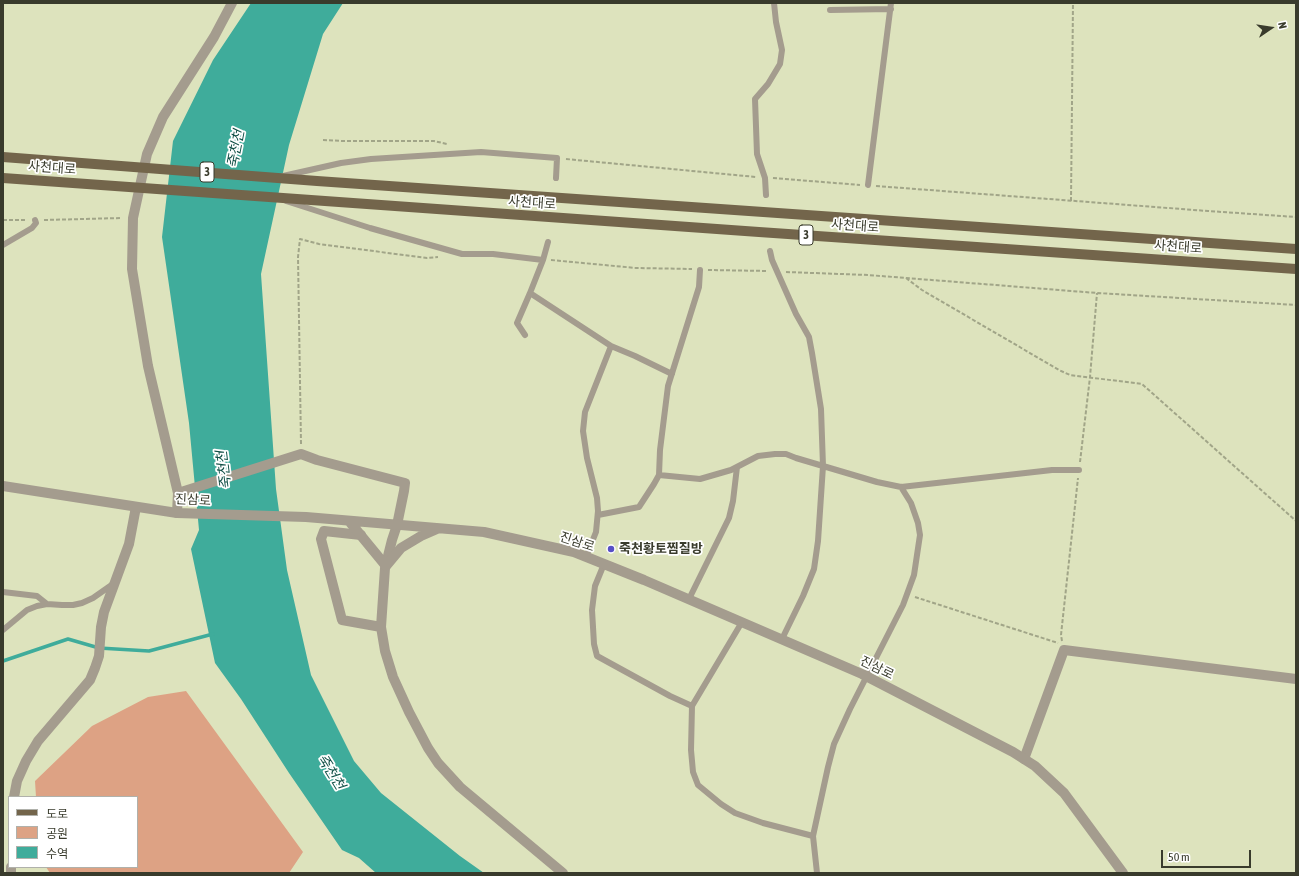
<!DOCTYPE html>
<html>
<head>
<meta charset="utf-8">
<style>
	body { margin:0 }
	#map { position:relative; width:1299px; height:876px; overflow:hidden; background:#dde3bd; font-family:"Asap Condensed","Noto Sans KR",sans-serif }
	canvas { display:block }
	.frame { position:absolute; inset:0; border:4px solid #393b2c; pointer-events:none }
	.legend { position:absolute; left:8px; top:796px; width:130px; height:72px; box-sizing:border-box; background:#fff; border:1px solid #b0b1ab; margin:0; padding:5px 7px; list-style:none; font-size:12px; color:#393b2c }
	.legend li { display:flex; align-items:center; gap:8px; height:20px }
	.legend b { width:20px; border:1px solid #b0b1ab }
	.north { position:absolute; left:1251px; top:8px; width:40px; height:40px; -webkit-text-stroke:3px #fff; paint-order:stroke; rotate:77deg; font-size:11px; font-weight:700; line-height:16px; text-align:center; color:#393b2c }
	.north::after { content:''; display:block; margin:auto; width:14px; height:18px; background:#393b2c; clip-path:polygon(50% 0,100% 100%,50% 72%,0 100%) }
	.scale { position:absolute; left:1161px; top:850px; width:90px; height:18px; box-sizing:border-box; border:2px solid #393b2c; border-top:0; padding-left:5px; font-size:12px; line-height:14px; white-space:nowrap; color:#393b2c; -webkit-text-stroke:3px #fff; paint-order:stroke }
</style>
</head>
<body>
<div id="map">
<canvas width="1299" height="876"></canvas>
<div class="frame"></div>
<ul class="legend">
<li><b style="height:5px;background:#73654b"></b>도로</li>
<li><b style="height:11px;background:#dda284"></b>공원</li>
<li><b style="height:11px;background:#3fac9b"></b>수역</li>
</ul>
<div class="north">N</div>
<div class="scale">50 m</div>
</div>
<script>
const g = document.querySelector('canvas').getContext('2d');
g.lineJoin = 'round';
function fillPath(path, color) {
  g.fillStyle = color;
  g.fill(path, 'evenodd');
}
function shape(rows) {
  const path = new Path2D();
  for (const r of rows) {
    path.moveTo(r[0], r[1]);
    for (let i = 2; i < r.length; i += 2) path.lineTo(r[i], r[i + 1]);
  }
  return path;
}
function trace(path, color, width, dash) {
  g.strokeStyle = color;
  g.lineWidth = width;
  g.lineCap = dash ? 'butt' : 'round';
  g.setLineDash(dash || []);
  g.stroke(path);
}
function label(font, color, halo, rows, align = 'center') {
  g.font = font + ' "Asap Condensed","Noto Sans KR",sans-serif';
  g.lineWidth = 3.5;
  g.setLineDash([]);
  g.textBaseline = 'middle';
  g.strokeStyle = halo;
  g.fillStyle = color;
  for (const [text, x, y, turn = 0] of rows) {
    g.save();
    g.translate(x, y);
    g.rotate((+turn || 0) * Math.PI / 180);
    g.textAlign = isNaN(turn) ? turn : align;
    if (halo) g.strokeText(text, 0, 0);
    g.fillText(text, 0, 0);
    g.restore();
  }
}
const green = shape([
	[186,691,303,852,289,873,50,873,46,867,137,867,137,797,36,797,35,781,92,726,148,697]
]);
const water = shape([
	[251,3,343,3,323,34,289,145,261,274,276,489,287,570,311,675,354,761,381,793,460,856,484,873,376,873,359,858,342,850,289,773,241,699,215,663,191,549,199,530,189,423,162,237,173,141,213,60]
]);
const stream = shape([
	[3,661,68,639,99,648,149,651,213,634]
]);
const path = shape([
	[323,140,343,141,434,141,447,144],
	[566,159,756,177],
	[773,178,860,185],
	[876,186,1208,211,1296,217],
	[1071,201,1073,3],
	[3,220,26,220],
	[44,220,122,218],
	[551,260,636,268,692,269],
	[708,270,768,271],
	[786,272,868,275,1097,293,1296,305],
	[906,278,922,290,1059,370,1070,375,1142,384,1296,521],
	[301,444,298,257,300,239,319,244,427,258,438,257],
	[1080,462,1090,377,1097,293],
	[915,597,1058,643],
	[1062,641,1061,635,1078,478]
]);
const service = shape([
	[830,10,891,9],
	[283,176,341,163,371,159,481,152,557,158,556,178],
	[868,185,891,3],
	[766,195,765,178,757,154,755,99,768,84,780,64,782,50,776,22,774,3],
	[286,201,370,228,462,254,493,254,543,260],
	[3,245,32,228,36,223,35,220],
	[770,251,772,260,796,314,809,337,812,353,821,409,823,466,818,541,814,569,803,596,782,639],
	[530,293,611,346,635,356,672,374],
	[525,335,517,323,530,293,543,260,548,242],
	[659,475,700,479,731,470,758,456,775,454,786,454,796,458,877,482,901,487,1052,470,1079,470],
	[598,515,639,507,654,484,659,475,660,450,668,386,699,287,700,270],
	[586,557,596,532,598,511,597,498,587,458,583,431,585,412,611,346],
	[604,564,595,586,592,610,594,644,597,656,670,696,692,706],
	[3,592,37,596,47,604],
	[689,599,729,518,733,501,737,467],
	[742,622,692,706,691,750,693,772,698,785,721,804,735,813,763,823,813,836],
	[3,630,27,610,37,606,47,604,62,605,73,605,82,603,93,598,113,584],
	[817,873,813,836,828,767,834,744,850,709,903,605,914,575,920,535,918,523,911,503,901,487]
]);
const minor = shape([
	[232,3,214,37,163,117,147,154,133,218,132,269,148,366,178,493,301,454,317,460,405,483,404,491,397,525,392,540,385,568,381,627,385,651,393,677,409,712,428,748,438,763,460,787,563,873],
	[177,513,178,493],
	[361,535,324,531,321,539,342,620,381,627],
	[1024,759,1064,650,1296,679],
	[14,797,17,781,26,761,38,741,90,680,95,668,99,656,101,627,104,612,129,544,136,507],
	[11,867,11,873]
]);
const tertiary = shape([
	[3,486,177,513,306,517,484,532,574,552,644,580,862,674,1013,752,1035,766,1064,793,1123,873],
	[349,521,386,566,401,548,421,536,437,529]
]);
const primary = shape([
	[3,157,317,181,1296,249],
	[3,178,759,232,1296,269]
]);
const markers = [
	[611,549,4,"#574fc6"]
];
const shields = [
	[207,172,14],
	[806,235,14]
];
const shieldNames = [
	["3",207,172],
	["3",806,235]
];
const streetNames = [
	["사천대로",52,168,4],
	["사천대로",532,203,4],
	["사천대로",855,226,4],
	["사천대로",1178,247,4],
	["진삼로",193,500,3],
	["진삼로",577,542,18],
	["진삼로",877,668,26]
];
const poiNames = [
	["죽천황토찜질방",619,549]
];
const waterNames = [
	["죽천천",236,149,-79],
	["죽천천",224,470,-97],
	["죽천천",331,772,58]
];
fillPath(green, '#dda284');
fillPath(water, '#3fac9b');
trace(stream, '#3fac9b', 3.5);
trace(path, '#a1a588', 2, [4, 2]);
trace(service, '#a49c8e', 6);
trace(minor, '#a49c8e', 10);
trace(tertiary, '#a49c8e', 10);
trace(primary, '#73654b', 10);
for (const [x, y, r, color] of markers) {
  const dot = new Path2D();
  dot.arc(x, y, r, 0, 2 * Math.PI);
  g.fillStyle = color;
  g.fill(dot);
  trace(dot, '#fff', 1.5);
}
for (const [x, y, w] of shields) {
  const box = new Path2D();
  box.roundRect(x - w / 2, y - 10, w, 20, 3);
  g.fillStyle = '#fff';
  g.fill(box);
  trace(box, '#393b2c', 1);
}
label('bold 12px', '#393b2c', null, shieldNames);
label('13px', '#393b2c', '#fff', streetNames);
label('bold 13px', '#393b2c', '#fff', poiNames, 'left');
label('italic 14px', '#0f4e45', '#fff', waterNames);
</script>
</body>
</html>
